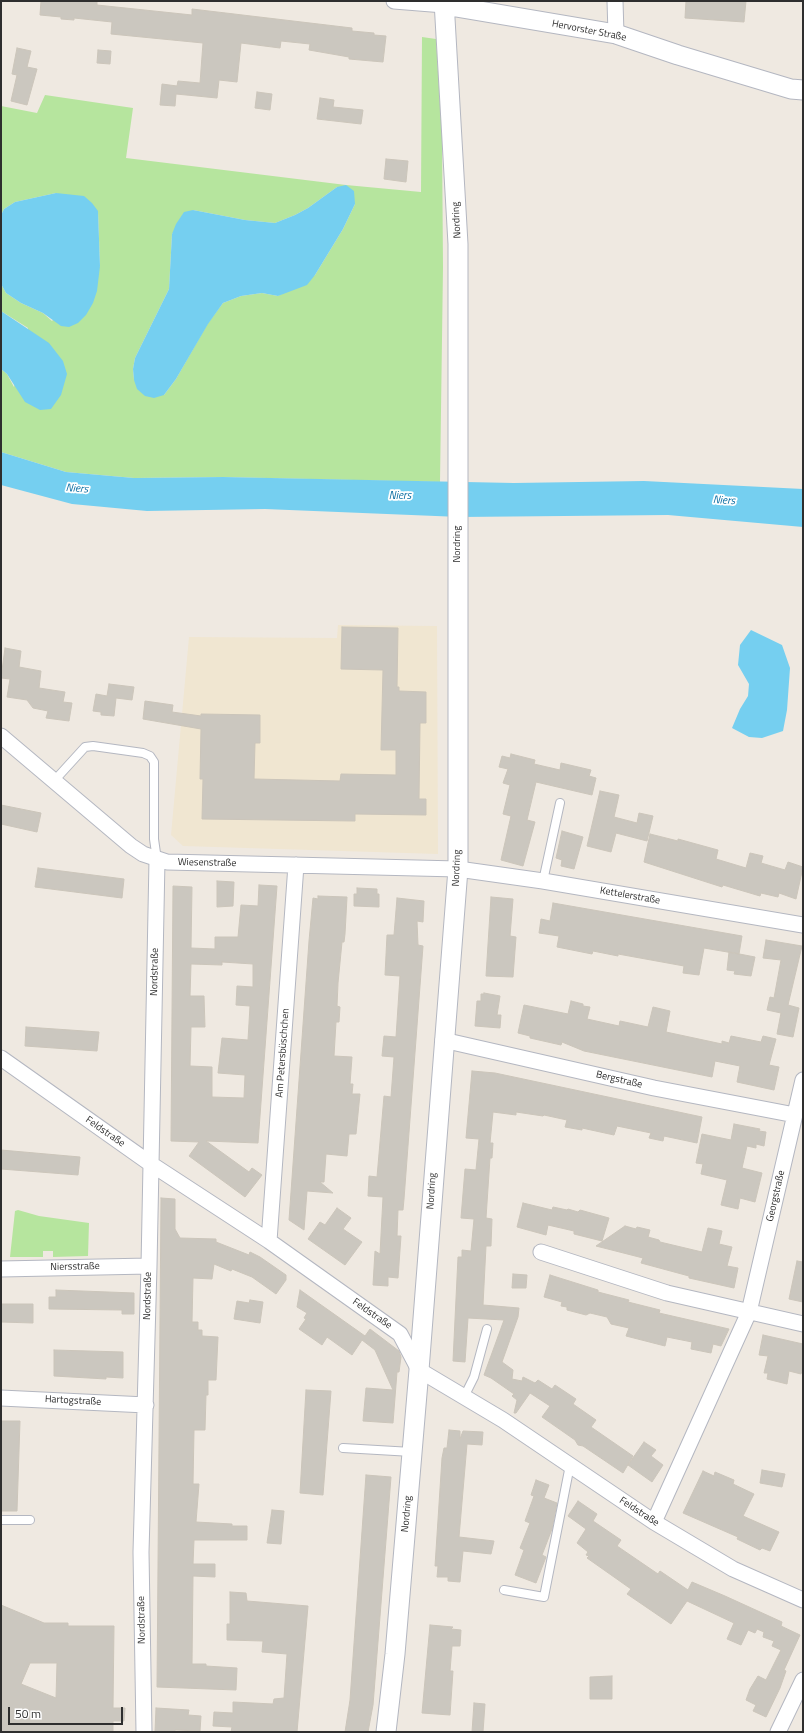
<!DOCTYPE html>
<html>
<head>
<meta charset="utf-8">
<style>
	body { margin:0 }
	#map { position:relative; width:804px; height:1733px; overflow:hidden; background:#efe9e1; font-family:"Titillium Web",sans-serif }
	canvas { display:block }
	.frame { position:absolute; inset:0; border:2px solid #2e2e2e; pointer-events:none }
	.scale { position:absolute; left:8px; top:1707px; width:115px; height:18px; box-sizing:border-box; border:2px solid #2e2e2e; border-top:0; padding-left:5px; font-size:12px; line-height:14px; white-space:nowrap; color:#2e2e2e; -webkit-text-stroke:3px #fff; paint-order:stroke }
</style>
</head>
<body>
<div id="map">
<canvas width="804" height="1733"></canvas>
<div class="frame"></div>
<div class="scale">50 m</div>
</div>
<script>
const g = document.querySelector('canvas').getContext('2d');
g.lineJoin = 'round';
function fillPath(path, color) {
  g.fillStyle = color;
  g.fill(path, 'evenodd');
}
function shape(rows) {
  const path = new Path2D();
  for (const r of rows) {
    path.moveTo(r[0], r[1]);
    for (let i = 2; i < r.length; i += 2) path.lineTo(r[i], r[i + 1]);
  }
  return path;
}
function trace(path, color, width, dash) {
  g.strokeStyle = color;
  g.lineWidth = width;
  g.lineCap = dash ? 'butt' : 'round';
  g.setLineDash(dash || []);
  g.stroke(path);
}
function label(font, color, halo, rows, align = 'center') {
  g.font = font + ' "Titillium Web",sans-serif';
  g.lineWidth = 3.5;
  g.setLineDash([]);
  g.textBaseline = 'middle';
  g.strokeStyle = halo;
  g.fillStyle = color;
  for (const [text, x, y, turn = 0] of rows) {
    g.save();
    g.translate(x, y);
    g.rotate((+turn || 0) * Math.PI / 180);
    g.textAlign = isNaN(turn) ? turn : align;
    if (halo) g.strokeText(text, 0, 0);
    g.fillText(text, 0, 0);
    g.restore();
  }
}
const education = shape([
	[338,625,437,626,438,854,183,846,171,835,189,637,337,638]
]);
const green = shape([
	[422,37,436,39,442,137,443,267,440,482,223,477,134,478,66,472,1,452,1,369,7,374,14,387,28,328,1,311,1,284,6,293,21,303,43,313,52,321,100,266,98,212,56,193,15,202,4,209,1,215,1,106,37,113,45,95,133,108,126,158,346,185,421,192],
	[337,187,355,204,343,229,315,275,278,296,262,293,241,296,223,303,208,323,176,379,164,395,134,380,133,369,135,358,169,289,172,234,193,210,245,220,275,223,295,215,308,208],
	[18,1210,39,1216,89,1223,88,1256,53,1257,53,1251,43,1251,43,1257,10,1257,15,1211]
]);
const water = shape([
	[346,185,354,191,355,204,343,229,315,275,307,285,278,296,262,293,241,296,223,303,208,324,176,379,164,395,154,398,145,396,137,389,134,380,133,369,135,358,169,289,172,234,176,224,184,212,193,210,245,220,275,223,295,215,308,208,337,187],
	[56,193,84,196,92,203,98,211,100,266,97,291,93,303,86,315,78,323,69,327,61,326,43,313,21,303,6,293,1,284,1,215,4,209,15,202],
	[1,311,49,343,63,361,67,374,61,395,51,409,40,410,25,402,7,374,1,369],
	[1,452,66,472,134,478,223,477,514,483,644,481,803,489,803,527,668,515,460,517,265,509,147,511,72,504,1,485],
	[751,630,782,645,790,668,787,710,783,731,762,738,749,737,732,728,740,709,748,696,749,684,738,665,740,645]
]);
const building = shape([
	[41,1,97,1,97,5,192,15,192,9,352,28,352,31,374,33,374,35,386,36,383,62,349,59,349,57,309,50,310,44,281,41,280,48,241,43,237,82,219,80,217,98,176,94,175,106,160,105,162,84,177,86,178,81,200,83,203,43,111,34,112,22,74,18,74,20,61,19,61,17,40,15,41,1],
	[686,1,746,1,744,22,685,18,686,1],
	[17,48,31,51,27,67,37,69,27,105,11,101,17,75,12,74,17,48],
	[98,50,111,51,110,64,97,63,98,50],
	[257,92,272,94,270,110,255,108,257,92],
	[320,98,334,100,333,107,363,110,361,124,317,119,320,98],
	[386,159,408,161,406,182,384,179,386,159],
	[342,627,398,628,397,687,399,687,399,691,426,692,426,723,420,723,419,799,426,799,426,815,355,814,355,821,202,819,203,779,200,779,201,729,143,719,145,701,173,705,172,712,201,716,201,714,260,715,260,743,255,743,254,779,340,781,341,774,396,775,396,750,381,750,383,670,341,669,342,627],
	[5,648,21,651,19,667,41,671,39,688,65,692,63,702,72,703,69,721,46,718,48,711,33,708,27,700,7,697,10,679,1,678,5,648],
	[109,684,134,687,132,700,116,698,114,716,101,715,101,712,93,711,96,694,107,696,109,684],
	[511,754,535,760,534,764,560,770,561,763,591,770,589,776,596,778,592,795,536,782,527,820,535,822,523,866,501,860,511,816,503,814,510,785,503,783,508,769,499,767,502,756,510,758,511,754],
	[600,791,619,795,614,817,637,823,639,813,653,816,647,841,616,833,611,852,587,846,600,791],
	[1,805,41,813,37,832,1,824,1,805],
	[562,831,583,837,574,869,561,866,562,860,556,858,562,831],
	[650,834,678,841,678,839,718,850,716,859,746,868,750,853,763,856,761,863,785,870,788,862,803,867,796,899,779,893,778,897,761,893,760,896,723,885,722,887,644,862,650,834],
	[38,868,124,879,122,898,35,887,38,868],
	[217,881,234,882,233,906,217,907,217,881],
	[259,885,277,886,258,1143,206,1141,249,1172,252,1168,262,1175,245,1197,189,1156,199,1142,171,1141,173,886,192,887,191,948,215,949,215,937,238,937,241,905,258,906,259,885],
	[222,962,253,964,253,987,237,986,236,1005,250,1006,248,1040,222,1038,218,1073,245,1075,244,1098,212,1097,212,1067,190,1066,191,1027,205,1027,204,996,190,996,191,964,222,965,222,962],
	[357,888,377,889,377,894,379,894,379,907,354,906,354,894,357,894,357,888],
	[318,896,347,897,345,934,344,942,342,942,338,983,337,1006,340,1007,339,1022,336,1022,334,1056,352,1057,350,1084,353,1084,352,1094,360,1094,356,1134,349,1134,347,1156,326,1154,324,1182,320,1182,333,1193,307,1191,304,1230,289,1220,309,941,313,898,318,899,318,896],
	[491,897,513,899,510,936,516,937,513,977,486,976,491,897],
	[397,898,424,901,423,922,417,921,418,945,423,946,404,1199,403,1210,398,1210,397,1236,401,1236,398,1278,388,1277,388,1286,373,1285,375,1251,380,1254,383,1197,368,1196,369,1176,377,1177,384,1096,391,1097,394,1057,382,1056,384,1036,396,1037,400,976,385,975,387,935,394,935,397,898],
	[553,903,742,936,739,954,704,948,699,975,683,973,684,966,618,954,618,956,593,951,592,954,557,947,559,936,539,933,541,919,550,921,553,903],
	[766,940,802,946,788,1005,799,1008,793,1037,777,1034,781,1013,767,1010,770,997,774,998,781,960,763,958,766,940],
	[729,952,755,957,751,976,734,974,735,971,727,970,729,952],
	[484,993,500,996,497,1015,501,1015,500,1028,475,1026,477,1001,481,1001,481,994,484,994,484,993],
	[571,1001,583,1004,583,1006,590,1007,587,1019,619,1026,620,1021,648,1027,653,1007,670,1011,666,1032,722,1044,722,1041,729,1043,731,1036,761,1042,763,1036,776,1039,769,1065,779,1067,774,1090,737,1082,740,1066,715,1061,712,1077,584,1051,562,1042,561,1045,530,1038,530,1036,518,1033,524,1005,568,1014,571,1001],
	[26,1027,99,1032,97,1051,25,1046,26,1027],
	[472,1071,495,1073,702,1117,697,1143,664,1136,663,1141,649,1138,651,1133,617,1126,614,1135,582,1128,582,1130,565,1127,567,1120,544,1115,543,1116,516,1112,516,1115,493,1112,490,1143,493,1143,492,1158,490,1158,486,1218,492,1219,491,1246,486,1246,483,1305,519,1308,518,1317,502,1362,513,1370,512,1379,522,1381,523,1377,535,1383,538,1380,552,1389,555,1385,576,1399,573,1404,596,1420,591,1427,633,1456,623,1473,583,1446,578,1445,575,1440,542,1417,550,1406,530,1393,516,1413,514,1413,517,1400,512,1396,514,1394,491,1378,484,1375,504,1320,468,1318,465,1362,453,1361,458,1257,462,1257,462,1250,471,1251,474,1219,461,1218,465,1169,476,1170,479,1139,466,1138,472,1071],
	[734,1124,760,1129,759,1131,766,1132,764,1146,756,1144,756,1148,747,1146,742,1168,762,1173,755,1202,740,1198,738,1209,721,1205,727,1180,701,1174,703,1164,696,1163,702,1134,731,1140,734,1124],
	[1,1150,80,1157,78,1175,1,1169,1,1150],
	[161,1198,175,1199,175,1229,180,1238,216,1239,216,1242,249,1255,250,1252,260,1257,286,1275,286,1280,276,1294,252,1277,232,1269,231,1271,214,1264,212,1279,193,1278,192,1322,198,1322,198,1330,202,1330,202,1336,218,1337,216,1380,208,1380,208,1395,206,1395,205,1430,194,1430,193,1484,199,1484,196,1522,232,1524,232,1526,247,1526,247,1540,194,1540,193,1564,215,1564,215,1577,193,1576,192,1664,206,1664,206,1666,237,1668,236,1690,157,1687,161,1198],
	[523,1203,552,1210,553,1207,567,1210,568,1209,578,1212,580,1210,609,1218,602,1241,574,1234,574,1231,548,1225,546,1235,517,1227,523,1203],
	[337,1208,351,1218,343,1229,362,1242,345,1265,308,1239,320,1222,325,1225,337,1208],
	[625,1226,636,1229,637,1227,650,1230,648,1237,659,1240,660,1242,702,1252,708,1228,722,1231,719,1244,732,1247,727,1266,738,1268,734,1288,689,1278,689,1276,641,1263,643,1258,596,1246,625,1226],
	[797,1261,803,1262,803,1302,789,1299,797,1261],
	[513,1274,527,1275,526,1288,512,1288,513,1274],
	[550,1275,598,1290,598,1292,629,1300,628,1302,660,1310,659,1313,729,1329,721,1346,713,1344,711,1353,691,1349,692,1342,667,1337,665,1346,626,1336,629,1328,611,1324,607,1317,590,1313,586,1315,567,1310,567,1307,561,1306,562,1302,544,1297,550,1275],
	[56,1290,134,1293,134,1314,122,1314,122,1310,49,1309,49,1297,56,1297,56,1290],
	[300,1290,365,1336,370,1329,399,1351,401,1357,399,1372,397,1372,393,1423,363,1421,366,1388,393,1390,375,1350,362,1340,352,1355,327,1337,322,1345,299,1329,306,1319,304,1318,307,1313,297,1307,300,1290],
	[250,1300,263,1302,260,1323,234,1319,237,1301,249,1303,250,1300],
	[1,1304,33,1304,33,1323,1,1322,1,1304],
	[763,1335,803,1344,803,1368,801,1374,789,1371,787,1384,767,1379,768,1373,764,1373,768,1356,759,1355,763,1335],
	[54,1350,123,1352,123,1378,106,1377,106,1379,54,1376,54,1350],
	[306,1390,331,1391,323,1495,300,1493,306,1390],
	[1,1421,20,1421,17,1511,1,1511,1,1421],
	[449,1430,460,1431,460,1439,463,1431,483,1432,482,1445,467,1444,459,1537,494,1541,491,1554,463,1551,460,1582,448,1581,448,1577,437,1577,438,1566,435,1566,442,1458,444,1448,447,1448,449,1430],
	[644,1442,656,1450,651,1456,663,1465,652,1482,628,1465,644,1442],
	[762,1470,785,1474,782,1487,760,1483,762,1470],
	[703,1471,714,1476,715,1472,734,1480,733,1484,754,1494,743,1516,779,1532,770,1551,762,1548,760,1550,737,1539,738,1537,683,1513,703,1471],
	[366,1475,391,1477,373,1705,368,1732,345,1732,350,1700,366,1475],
	[536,1480,549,1485,544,1498,557,1503,552,1529,542,1555,546,1557,536,1583,515,1575,524,1550,520,1548,530,1523,525,1521,534,1496,531,1495,536,1480],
	[578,1501,597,1514,593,1521,621,1540,617,1546,658,1574,660,1571,688,1590,692,1582,725,1596,782,1622,781,1626,800,1635,784,1670,786,1671,780,1688,766,1717,753,1711,756,1705,746,1700,750,1689,758,1676,766,1680,781,1650,772,1646,774,1641,763,1637,764,1632,757,1629,755,1633,748,1630,741,1645,727,1639,734,1623,687,1601,671,1624,627,1594,631,1589,587,1558,589,1556,586,1555,588,1552,577,1543,586,1529,568,1516,578,1501],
	[272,1510,284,1511,281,1544,267,1543,272,1510],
	[230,1592,246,1593,247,1601,308,1606,297,1732,231,1732,232,1727,213,1726,214,1712,233,1713,233,1702,273,1704,274,1699,284,1698,287,1654,262,1652,263,1641,227,1640,227,1624,230,1624,230,1592],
	[1,1605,44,1623,68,1623,68,1626,114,1626,113,1708,125,1708,124,1721,113,1721,113,1732,1,1732,1,1605],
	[30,1663,57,1663,56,1698,21,1684,30,1663],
	[430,1625,453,1627,451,1629,461,1630,460,1646,452,1646,450,1671,453,1671,450,1715,422,1713,430,1625],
	[612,1676,612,1699,590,1699,590,1677,612,1676],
	[474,1703,485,1704,483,1732,472,1732,474,1703],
	[156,1708,189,1710,188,1715,201,1716,200,1731,175,1730,175,1732,155,1732,156,1708]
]);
const service = shape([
	[54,781,85,747,93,746,143,753,150,756,154,762,154,839,157,860],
	[543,881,560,803],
	[464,1397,474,1377,487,1329],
	[343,1448,412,1452],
	[1,1520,30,1520],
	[504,1590,544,1597,570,1465]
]);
const minor = shape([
	[394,1,444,5],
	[615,1,616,34],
	[1,736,131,846,143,854,167,862,458,869,543,881,803,925],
	[443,1040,654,1088,795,1115],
	[1,1058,151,1164,269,1241,400,1334,419,1370,503,1420,654,1522,733,1569,803,1600],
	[269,1241,296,865],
	[541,1252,667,1293,803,1324],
	[1,1269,149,1266],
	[1,1398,146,1405],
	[654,1522,749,1312,803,1080],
	[144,1732,141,1552,149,1266,157,860],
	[778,1732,803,1680]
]);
const tertiary = shape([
	[444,5,616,34,678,55,791,89,803,90],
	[386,1732,395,1654,419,1370,458,869,458,244,444,1]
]);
const streetNames = [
	["Hervorster Straße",589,31,11],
	["Nordring",457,220,-93],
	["Nordring",458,544,-90],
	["Wiesenstraße",207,863,1],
	["Nordring",457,868,-88],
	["Kettelerstraße",630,896,10],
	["Nordstraße",155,972,-89],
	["Am Petersbüschchen",283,1053,-86],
	["Bergstraße",619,1080,13],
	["Feldstraße",105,1132,35],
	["Nordring",432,1191,-86],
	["Georgstraße",776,1196,-77],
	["Niersstraße",75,1267,-1],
	["Nordstraße",148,1296,-89],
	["Feldstraße",372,1314,35],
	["Hartogstraße",73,1401,3],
	["Feldstraße",639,1512,33],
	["Nordring",407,1514,-85],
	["Nordstraße",142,1620,-91]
];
const waterNames = [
	["Niers",77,489,4],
	["Niers",400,496],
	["Niers",724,501,3]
];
fillPath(education, '#f0e6d1');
fillPath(green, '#b6e59e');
fillPath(water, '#75cff0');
fillPath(building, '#cbc7bf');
trace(building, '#cbc5ba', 1);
trace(service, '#b4b7c1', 10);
trace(minor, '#b4b7c1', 17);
trace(tertiary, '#b4b7c1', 21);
trace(service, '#fff', 8);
trace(minor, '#fff', 15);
trace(tertiary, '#fff', 19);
label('10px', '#2e2e2e', '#fff', streetNames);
label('italic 11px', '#0d6fa3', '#fff', waterNames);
</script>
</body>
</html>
